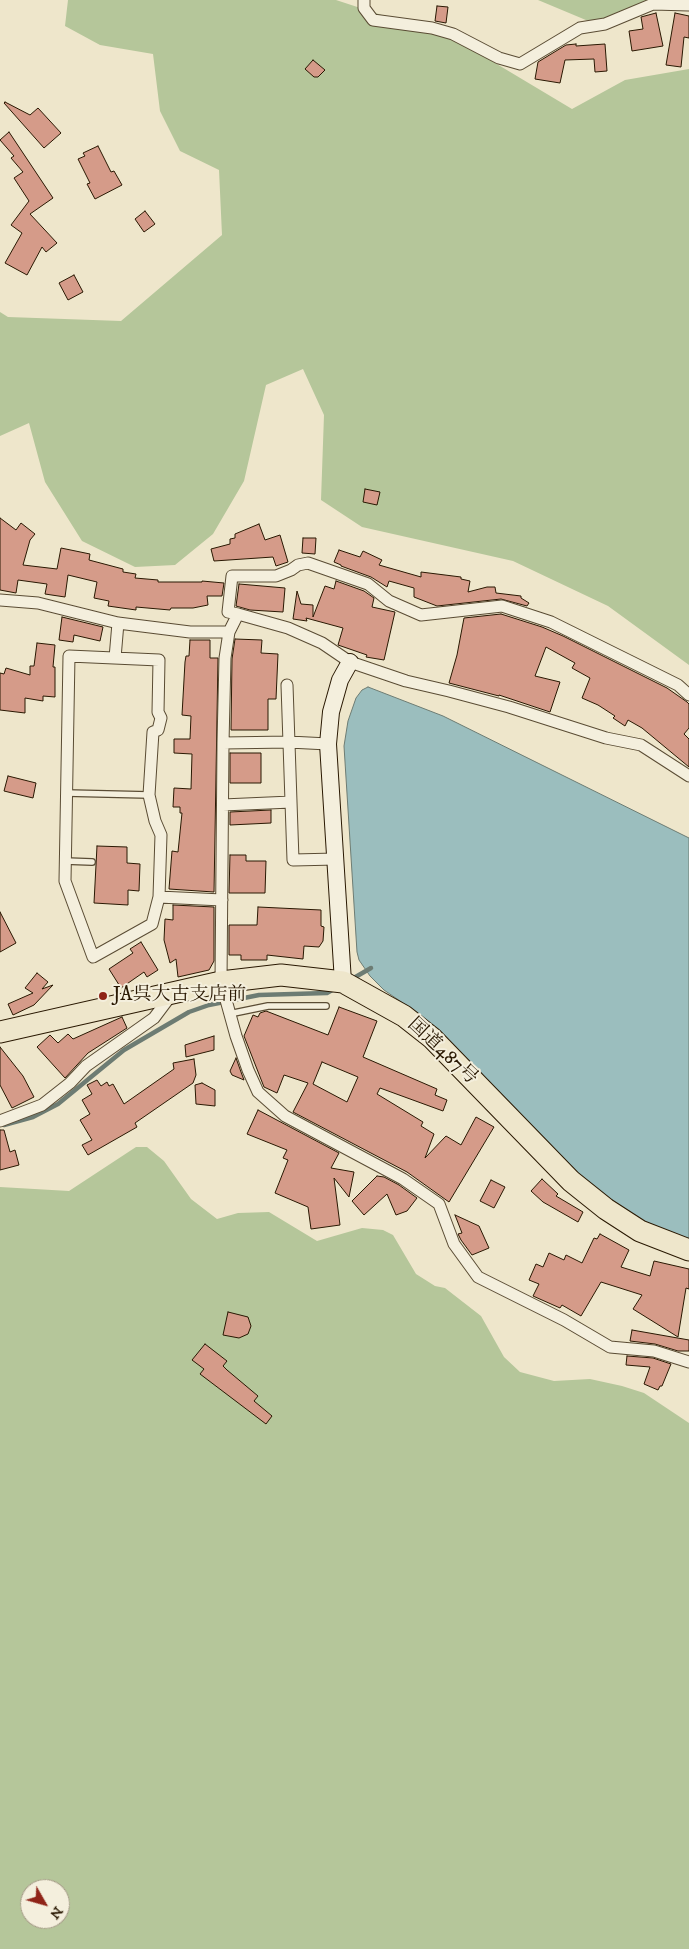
<!DOCTYPE html>
<html>
<head>
<meta charset="utf-8">
<style>
	body { margin:0 }
	#map { position:relative; width:689px; height:1949px; overflow:hidden; background:#eee6cb; font-family:"IM FELL DW Pica",serif }
	canvas { display:block }
	.north { position:absolute; left:20px; top:1879px; width:50px; height:50px; box-sizing:border-box; background:#f4efdd; border:1px solid #a39985; border-radius:50%; rotate:128deg; font-size:14px; font-weight:700; line-height:20px; text-align:center; color:#291802 }
	.north::after { content:''; display:block; margin:auto; width:18px; height:22px; background:#8f2418; clip-path:polygon(50% 0,100% 100%,50% 72%,0 100%) }
</style>
</head>
<body>
<div id="map">
<canvas width="689" height="1949"></canvas>
<div class="north">N</div>
</div>
<script>
const g = document.querySelector('canvas').getContext('2d');
g.lineJoin = 'round';
function fillPath(path, color) {
  g.fillStyle = color;
  g.fill(path, 'evenodd');
}
function shape(rows) {
  const path = new Path2D();
  for (const r of rows) {
    path.moveTo(r[0], r[1]);
    for (let i = 2; i < r.length; i += 2) path.lineTo(r[i], r[i + 1]);
  }
  return path;
}
function trace(path, color, width, dash) {
  g.strokeStyle = color;
  g.lineWidth = width;
  g.lineCap = dash ? 'butt' : 'round';
  g.setLineDash(dash || []);
  g.stroke(path);
}
function label(font, color, halo, rows, align = 'center') {
  g.font = font + ' "IM FELL DW Pica","Noto Serif JP",serif';
  g.lineWidth = 4;
  g.setLineDash([]);
  g.textBaseline = 'middle';
  g.strokeStyle = halo;
  g.fillStyle = color;
  for (const [text, x, y, turn = 0] of rows) {
    g.save();
    g.translate(x, y);
    g.rotate((+turn || 0) * Math.PI / 180);
    g.textAlign = isNaN(turn) ? turn : align;
    if (halo) g.strokeText(text, 0, 0);
    g.fillText(text, 0, 0);
    g.restore();
  }
}
const green = shape([
	[68,0,336,0,455,39,572,109,625,80,689,69,689,665,608,606,513,561,362,527,321,500,324,415,303,369,266,385,244,481,213,534,175,565,135,567,82,541,45,482,29,423,0,436,0,312,8,317,121,321,222,235,219,170,180,151,160,111,153,54,100,45,65,26],
	[538,0,689,0,593,23],
	[136,1147,147,1147,164,1161,191,1199,217,1219,238,1213,269,1212,317,1241,362,1228,383,1230,393,1235,416,1274,435,1286,445,1288,481,1316,504,1357,520,1372,554,1381,590,1379,622,1386,644,1393,689,1423,689,1949,0,1949,0,1187,69,1191],
	[30,1889,60,1889,60,1919,30,1919]
]);
const water = shape([
	[368,687,443,716,689,838,689,1244,618,1208,578,1176,416,1012,384,990,370,976,359,960,357,952,344,746,348,721,356,698,362,690,368,687]
]);
const stream = shape([
	[352,979,371,968],
	[4,1125,33,1117,58,1104,124,1050,189,1012,209,1005,259,995,327,993,334,989]
]);
const building = shape([
	[437,6,448,7,446,23,435,21,437,6],
	[656,13,663,46,632,51,629,31,643,29,641,17,656,13],
	[675,13,689,16,689,38,684,37,681,67,666,65,675,13],
	[576,44,576,46,605,44,607,71,595,72,594,59,565,60,560,83,535,79,538,62,566,45,576,44],
	[313,60,325,70,318,77,314,77,305,69,313,60],
	[5,102,30,115,38,108,61,133,44,148,4,103,5,102],
	[9,132,53,198,30,214,57,243,46,252,42,247,27,275,5,263,22,233,11,225,29,201,14,178,23,172,11,158,14,156,0,140,9,132],
	[98,146,111,172,114,171,122,185,95,199,87,184,90,183,78,159,85,156,83,153,98,146],
	[145,211,155,224,144,232,135,219,145,211],
	[74,275,83,292,68,300,59,283,74,275],
	[365,489,380,492,377,505,363,502,365,489],
	[0,518,16,530,21,523,35,534,30,540,23,565,57,569,61,548,90,554,89,560,123,569,123,572,136,574,135,578,158,580,158,582,202,582,202,581,224,583,222,596,207,596,208,605,193,608,171,608,170,610,136,607,136,610,108,606,109,601,94,598,97,582,68,575,65,597,45,594,47,584,18,580,16,593,0,590,0,518],
	[259,524,265,540,280,535,288,562,276,566,273,557,214,561,211,549,230,544,230,539,235,538,235,534,259,524],
	[303,538,316,538,315,554,302,553,303,538],
	[339,550,360,557,363,551,382,560,379,565,421,577,421,572,461,577,461,579,470,581,468,592,487,587,495,587,496,593,521,596,521,598,529,603,527,606,501,599,437,606,414,597,414,588,389,581,387,587,371,577,341,566,341,565,334,562,339,550],
	[336,581,364,591,374,598,372,607,395,612,384,660,366,657,367,655,338,645,343,628,306,618,307,621,293,619,297,591,301,604,313,605,313,617,325,586,334,589,336,581],
	[239,584,285,588,283,612,250,610,236,606,239,584],
	[501,614,542,627,563,636,667,688,687,702,689,704,689,728,684,734,689,739,689,767,642,728,628,720,625,726,613,718,615,716,598,705,582,698,590,678,572,668,575,663,546,647,535,676,560,682,550,712,499,695,499,696,449,683,457,655,464,618,501,614],
	[62,617,103,627,100,641,74,635,73,642,59,640,62,617],
	[235,639,262,640,261,653,278,654,276,699,268,699,268,730,231,730,232,659,235,639],
	[190,640,210,640,210,658,218,658,214,892,169,889,172,851,178,852,182,813,180,813,180,807,173,807,174,788,191,789,192,754,174,753,174,739,190,739,191,716,182,715,185,662,186,656,189,656,190,640],
	[37,643,55,645,53,667,55,667,55,697,43,696,43,701,25,698,25,713,0,710,0,673,4,674,6,668,30,675,30,666,34,666,37,643],
	[230,753,261,753,261,783,230,783,230,753],
	[8,776,36,783,33,798,4,791,8,776],
	[271,810,271,823,230,825,230,812,271,810],
	[97,846,127,847,127,863,140,864,139,891,128,890,128,905,94,903,97,846],
	[230,855,246,855,246,861,266,861,265,893,229,893,230,855],
	[173,905,214,907,214,961,209,970,178,977,176,959,170,963,164,940,165,919,173,920,173,905],
	[258,907,321,910,321,926,324,927,323,941,319,947,304,946,303,959,267,955,267,960,241,960,241,955,229,955,229,925,257,925,258,907],
	[0,912,16,943,0,952,0,912],
	[141,942,158,970,147,977,144,972,121,988,109,969,133,953,130,949,141,942],
	[37,973,48,982,42,989,53,985,34,1005,13,1015,8,1004,33,993,25,988,37,973],
	[339,1007,377,1021,363,1057,437,1089,435,1095,447,1100,443,1111,380,1088,377,1094,423,1122,421,1126,434,1134,425,1158,446,1136,461,1145,476,1117,494,1127,449,1202,407,1172,293,1112,308,1083,284,1075,277,1093,264,1087,244,1036,253,1015,258,1017,260,1013,266,1011,328,1035,339,1007],
	[322,1062,358,1077,347,1102,313,1084,322,1062],
	[122,1017,127,1028,88,1053,65,1078,37,1047,50,1035,58,1043,68,1034,73,1039,122,1017],
	[214,1036,214,1050,186,1057,185,1045,214,1036],
	[0,1047,23,1076,34,1097,12,1108,0,1085,0,1047],
	[236,1058,241,1072,244,1080,232,1075,230,1071,236,1058],
	[194,1059,196,1075,193,1083,135,1123,137,1127,88,1155,82,1145,92,1140,80,1120,90,1114,82,1100,92,1094,87,1085,97,1080,101,1086,107,1082,109,1086,113,1084,124,1104,174,1069,173,1063,194,1059],
	[202,1083,215,1090,215,1106,196,1104,195,1085,202,1083],
	[258,1110,339,1153,331,1168,354,1172,349,1197,334,1178,340,1225,311,1229,308,1207,275,1193,288,1160,283,1158,287,1150,247,1134,258,1110],
	[0,1130,4,1130,10,1152,15,1150,19,1165,0,1170,0,1130],
	[377,1176,384,1177,399,1185,417,1198,407,1211,396,1215,387,1194,364,1215,352,1201,377,1176],
	[542,1179,558,1194,556,1196,583,1212,578,1222,543,1202,531,1191,542,1179],
	[491,1180,505,1187,494,1208,480,1201,491,1180],
	[455,1215,479,1226,489,1248,472,1255,461,1240,458,1234,462,1233,455,1215],
	[600,1234,629,1250,621,1267,650,1276,654,1261,689,1269,689,1289,686,1288,678,1337,633,1309,642,1295,601,1282,581,1316,562,1305,560,1308,533,1296,539,1284,529,1280,536,1264,543,1267,549,1253,564,1260,566,1255,582,1263,594,1238,597,1239,600,1234],
	[228,1312,248,1317,251,1326,248,1334,239,1338,223,1335,228,1312],
	[632,1330,689,1340,689,1351,678,1351,655,1344,630,1341,632,1330],
	[205,1344,227,1361,223,1366,227,1370,258,1396,254,1401,272,1416,266,1424,200,1374,204,1369,192,1360,205,1344],
	[627,1356,653,1358,671,1364,662,1386,660,1386,658,1390,644,1384,650,1367,626,1365,627,1356]
]);
const lane = shape([
	[66,793,149,795],
	[65,861,92,862],
	[229,1014,268,1006,326,1006]
]);
const street = shape([
	[364,0,364,8,373,20,432,28,453,34,499,58,520,64,580,28,605,24,653,4,689,5],
	[0,600,38,603,118,623,190,632,229,632,238,614,288,628,322,643,350,662,406,681,449,691,509,707,606,738,641,745,689,776],
	[238,614,228,612,232,576,276,576,291,570,298,565,308,563,368,584,389,601,421,615,502,606,551,622,678,685,689,695],
	[229,632,225,658,223,743,221,982,236,1036,248,1070,258,1092,285,1116,403,1179,439,1204,454,1244,478,1277,564,1320,610,1347,654,1351,689,1362],
	[115,658,118,623],
	[287,685,293,860,336,859],
	[223,743,289,742,328,744],
	[223,805,291,802],
	[159,897,161,835,155,821,149,795,153,732,158,730,161,718,158,712,159,660,69,656,65,881,93,957,152,924,159,897,222,900],
	[0,1121,42,1105,70,1083,86,1066,154,1018,172,994]
]);
const secondary = shape([
	[343,982,328,744,331,712,340,680,350,662]
]);
const highway = shape([
	[0,1032,221,982,281,975,343,982,404,1016,432,1038,571,1181,606,1209,640,1231,689,1250]
]);
const markers = [
	[103,996,5,"#8f2418"]
];
const poiNames = [
	["JA呉大古支店前",113,996]
];
const streetNames = [
	["国道487号",442,1052,43]
];
fillPath(green, '#b5c69a');
fillPath(water, '#9bbebe');
trace(water, '#6d7c73', 1);
trace(stream, '#6d7c73', 4.5);
fillPath(building, '#d59b89');
trace(building, '#291802', 1);
trace(lane, '#5a4c34', 8);
trace(street, '#5a4c34', 13);
trace(secondary, '#291802', 18);
trace(highway, '#291802', 23);
trace(lane, '#f4efdd', 5.5);
trace(street, '#f4efdd', 11);
trace(secondary, '#f4efdd', 16);
trace(highway, '#eee6cb', 21);
for (const [x, y, r, color] of markers) {
  const dot = new Path2D();
  dot.arc(x, y, r, 0, 2 * Math.PI);
  g.fillStyle = color;
  g.fill(dot);
  trace(dot, '#f4efdd', 2);
}
label('19px', '#291802', '#f4efdd', poiNames, 'left');
label('19px', '#291802', '#f4efdd', streetNames);
</script>
</body>
</html>
